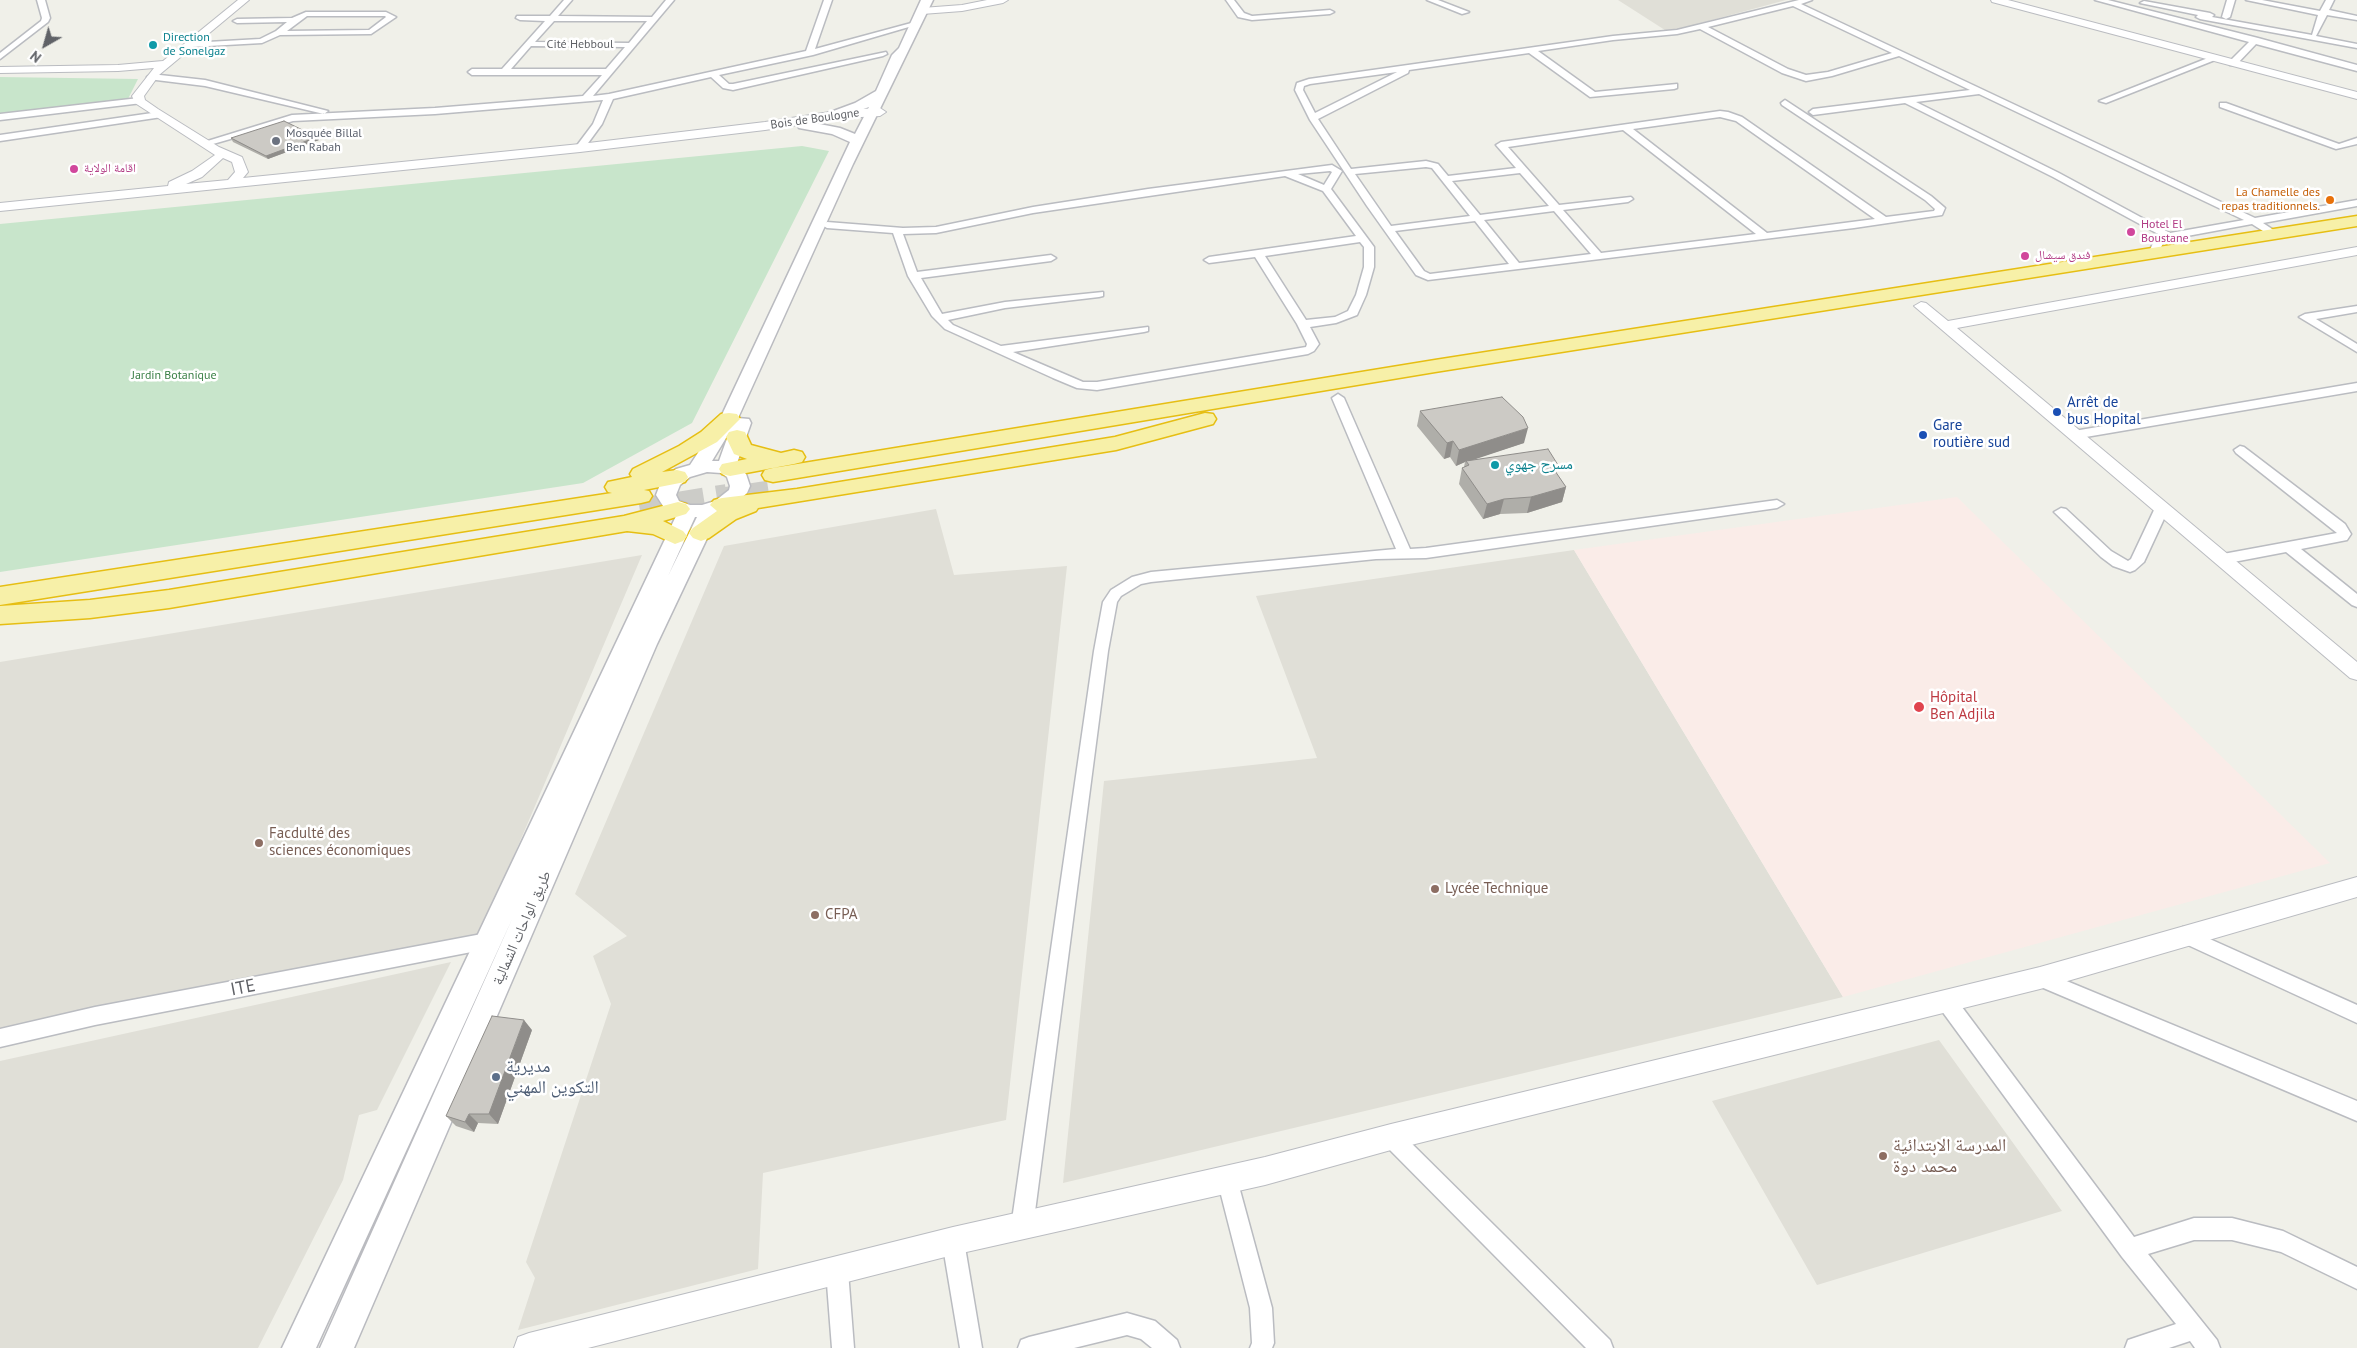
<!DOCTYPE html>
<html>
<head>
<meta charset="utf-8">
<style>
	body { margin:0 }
	#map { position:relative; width:2357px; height:1348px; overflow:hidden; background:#f0f0e9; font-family:"PT Sans",sans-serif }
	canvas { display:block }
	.north { position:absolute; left:20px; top:20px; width:50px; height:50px; -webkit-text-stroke:4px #fff; paint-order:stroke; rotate:218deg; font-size:14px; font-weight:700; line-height:20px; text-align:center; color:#606267 }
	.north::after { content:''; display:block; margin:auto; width:18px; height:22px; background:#606267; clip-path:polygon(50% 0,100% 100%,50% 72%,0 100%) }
</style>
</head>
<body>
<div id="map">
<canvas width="2357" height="1348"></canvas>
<div class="north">N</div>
</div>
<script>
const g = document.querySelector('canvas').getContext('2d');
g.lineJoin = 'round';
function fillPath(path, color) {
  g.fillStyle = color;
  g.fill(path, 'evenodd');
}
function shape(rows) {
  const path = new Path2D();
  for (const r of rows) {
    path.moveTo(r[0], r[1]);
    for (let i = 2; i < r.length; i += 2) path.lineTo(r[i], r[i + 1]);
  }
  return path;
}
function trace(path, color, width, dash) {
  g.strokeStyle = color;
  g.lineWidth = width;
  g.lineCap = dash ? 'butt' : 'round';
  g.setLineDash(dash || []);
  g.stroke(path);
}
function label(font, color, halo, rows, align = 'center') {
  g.font = font + ' "PT Sans","Noto Naskh Arabic",sans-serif';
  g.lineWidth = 5;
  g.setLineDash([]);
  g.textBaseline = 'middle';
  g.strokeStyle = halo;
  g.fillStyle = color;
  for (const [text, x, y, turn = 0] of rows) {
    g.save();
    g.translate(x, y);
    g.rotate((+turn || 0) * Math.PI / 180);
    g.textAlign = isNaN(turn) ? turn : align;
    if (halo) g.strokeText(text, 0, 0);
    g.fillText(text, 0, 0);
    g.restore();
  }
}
const education = shape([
	[1618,0,1786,0,1668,32],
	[936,509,954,575,1067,566,1006,1120,763,1173,758,1269,518,1330,535,1278,526,1262,611,1004,593,956,627,936,575,894,724,546],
	[1574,550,1843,997,1063,1183,1104,781,1317,758,1256,596],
	[642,555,480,935,0,1040,0,662],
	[451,962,377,1110,359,1115,343,1180,258,1348,0,1348,0,1061],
	[1939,1040,2062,1211,1817,1285,1712,1101]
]);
const medical = shape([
	[1957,497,2330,863,1843,997,1574,550]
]);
const green = shape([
	[0,77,138,79,126,103,0,121],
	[802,146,829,151,692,423,583,483,0,572,0,224]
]);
const trunkTunnelFar1 = shape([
	[719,498,773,490]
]);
const trunkTunnel = shape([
	[640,511,727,497]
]);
const minor = shape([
	[37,0,45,0,50,18,48,22,0,59,0,53,41,21,42,18,37,0],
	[564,0,572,0,558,16,652,17,666,0,674,0,593,96,609,94,806,51,824,0,832,0,815,49,915,22,919,24,813,55,719,75,729,84,733,84,886,52,887,54,883,56,733,90,723,88,711,77,613,99,602,124,583,150,580,151,575,148,593,124,603,100,435,114,293,121,206,146,201,143,292,115,435,108,583,96,602,75,472,75,468,72,472,69,502,69,545,21,520,20,516,18,517,16,550,16,564,0],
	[554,21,647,21,629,43,535,42,554,21],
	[531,46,625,47,606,69,511,69,531,46],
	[1226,0,1234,0,1244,13,1252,16,1330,10,1334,12,1330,14,1252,20,1238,17,1226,0],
	[1427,0,1438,0,1469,12,1462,14,1427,0],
	[1799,0,1812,0,1801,4,2255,218,2357,200,2357,206,2263,223,2278,233,2279,235,2274,238,2252,224,2171,239,2164,241,2157,256,2149,256,2148,254,2155,239,2160,235,2053,177,1905,103,1813,115,1809,112,1813,109,1970,90,1899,56,1832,76,1806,81,1782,73,1700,29,1677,34,1613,40,1538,51,1595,92,1677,84,1677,88,1674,89,1590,97,1529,53,1409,70,1408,73,1318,119,1351,169,1426,161,1438,164,1448,176,1516,168,1496,145,1501,142,1720,111,1728,112,1742,117,1886,217,1934,211,1935,209,1925,200,1782,105,1781,103,1785,100,1931,196,1945,208,1942,215,1854,228,1428,280,1416,275,1367,206,1310,120,1295,90,1297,83,1309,79,1613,36,1677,30,1799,0],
	[1793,6,1892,53,1828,72,1806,75,1788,69,1708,27,1793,6],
	[1397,72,1315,113,1303,90,1304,86,1310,84,1397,72],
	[1979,94,2244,220,2170,233,2059,173,1916,102,1979,94],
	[1720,117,1736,121,1875,219,1767,233,1633,129,1720,117],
	[1623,130,1756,234,1601,253,1563,210,1628,202,1633,199,1631,197,1559,205,1508,147,1623,130],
	[1426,167,1432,168,1470,216,1391,226,1355,174,1426,167],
	[1520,173,1549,206,1480,215,1452,181,1520,173],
	[1554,211,1591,254,1519,263,1484,220,1554,211],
	[1475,221,1509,264,1430,274,1424,271,1395,231,1475,221],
	[2095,0,2108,0,2258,38,2357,65,2357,71,2256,44,2236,65,2230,65,2230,61,2249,42,2095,0],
	[2227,0,2235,0,2230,17,2226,19,2222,17,2227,0],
	[2246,0,2262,0,2320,11,2326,0,2334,0,2329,10,2357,16,2357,20,2327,15,2316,36,2357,44,2357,48,2200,19,2196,17,2198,15,2140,3,2144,1,2210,13,2214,15,2212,17,2312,35,2318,15,2246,0],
	[306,12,386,12,396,17,371,34,280,35,262,43,190,47,186,45,190,43,260,39,276,31,287,22,237,23,233,21,237,19,292,18,306,12],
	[307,16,385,16,386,17,369,30,287,31,307,16],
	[2213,56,2220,58,2106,103,2099,101,2213,56],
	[151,74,205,80,328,111,324,114,205,86,148,79,147,77,151,74],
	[139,98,143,101,142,103,0,120,0,114,139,98],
	[2220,103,2226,103,2339,144,2357,138,2357,144,2336,149,2220,107,2220,103],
	[159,112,163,115,162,117,0,141,0,135,159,112],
	[1332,165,1342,171,1331,189,1374,247,1374,267,1366,295,1357,315,1336,323,1310,327,1319,344,1314,351,1308,354,1097,390,1077,388,1053,378,945,329,932,316,908,276,893,233,827,228,822,225,827,222,903,228,936,227,1033,207,1148,189,1332,165],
	[1330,171,1332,172,1324,185,1298,174,1330,171],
	[1285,176,1323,191,1356,236,1209,257,1204,260,1209,263,1255,257,1297,324,1307,344,1306,347,1097,382,1083,382,1013,352,1144,332,1148,331,1148,327,1001,346,953,325,948,320,1005,308,1099,297,1103,296,1103,292,1005,302,942,314,921,278,1051,261,1056,258,1051,255,917,272,903,234,936,233,1033,213,1285,176],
	[1360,242,1364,247,1364,267,1356,295,1348,311,1335,317,1306,320,1265,256,1360,242],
	[2357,306,2357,312,2316,319,2357,344,2357,352,2299,317,2305,314,2357,306],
	[2357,383,2357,391,2074,439,2068,435,2074,431,2357,383],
	[1338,394,1344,398,1410,549,1426,548,1777,500,1784,504,1777,508,1426,558,1376,559,1151,582,1141,584,1121,596,1117,602,1108,651,1033,1227,1029,1234,1022,1238,1015,1234,1011,1227,1094,651,1103,602,1111,590,1132,577,1151,572,1396,549,1332,398,1338,394],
	[2240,446,2244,447,2345,524,2351,534,2347,540,2301,549,2357,594,2357,607,2352,605,2286,552,2223,564,2218,562,2216,559,2223,554,2337,533,2236,453,2234,450,2240,446],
	[2162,504,2169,508,2144,562,2135,570,2130,572,2113,566,2101,557,2054,512,2061,508,2066,509,2111,551,2128,561,2131,559,2155,508,2162,504],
	[2183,927,2357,1005,2357,1023,2177,940,2174,935,2177,930,2183,927],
	[487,933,493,935,496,941,493,947,487,949,95,1025,0,1047,0,1029,95,1007,487,933],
	[2040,970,2357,1101,2357,1121,2034,984,2031,978,2034,972,2040,970],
	[1946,993,1953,995,2134,1237,2194,1218,2232,1218,2283,1231,2357,1267,2357,1289,2281,1252,2232,1240,2194,1240,2148,1254,2217,1340,2220,1348,2195,1348,2190,1341,2169,1348,2125,1348,2128,1340,2176,1324,2122,1257,1939,1007,1937,1001,1939,995,1946,993],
	[1391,1127,1398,1130,1610,1340,1613,1348,1586,1348,1384,1144,1381,1137,1384,1130,1391,1127],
	[1227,1169,1234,1172,1237,1179,1272,1308,1274,1343,1272,1348,1250,1348,1252,1343,1250,1308,1217,1179,1220,1172,1227,1169],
	[953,1230,960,1234,964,1241,982,1348,960,1348,942,1241,946,1234,953,1230],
	[837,1260,845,1263,848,1271,854,1348,832,1348,826,1271,829,1263,837,1260],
	[1127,1313,1155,1321,1177,1340,1180,1348,1152,1348,1141,1339,1127,1335,1074,1348,1018,1348,1021,1340,1029,1337,1127,1313]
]);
const tertiary = shape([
	[238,0,249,0,159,75,144,96,145,100,158,109,219,147,242,157,248,172,243,178,580,144,765,122,843,110,880,108,886,112,880,116,843,118,765,130,580,152,0,211,0,203,168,186,169,182,192,171,215,155,135,103,132,96,154,68,118,71,0,73,0,67,118,65,163,61,238,0],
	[223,158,232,162,235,172,228,180,186,184,202,177,223,158],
	[987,0,1008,0,1003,3,962,11,922,14,917,11,922,8,962,5,987,0],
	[1991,0,2008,0,2357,92,2357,99,1992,2,1991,0],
	[2357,247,2357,255,1957,328,2357,662,2357,680,2350,678,1914,306,1921,302,1926,303,1948,321,2357,247],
	[2357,877,2357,897,2040,989,1391,1150,1265,1185,953,1255,588,1348,514,1348,518,1337,529,1333,953,1227,1265,1157,1391,1124,2040,967,2357,877]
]);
const secondary = shape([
	[921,0,933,0,853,164,738,418,749,419,751,423,736,466,746,474,750,486,747,493,729,509,719,513,657,644,354,1348,320,1348,513,917,316,1348,282,1348,677,514,665,509,656,495,661,482,676,469,690,465,720,419,850,142,832,134,799,128,797,125,804,121,840,128,855,134,869,107,833,120,826,116,828,113,855,103,876,91,892,55,899,48,921,0],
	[729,433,719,461,712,461,729,433],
	[707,472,721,473,727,477,730,486,729,490,715,501,702,505,690,505,679,501,676,495,680,485,690,477,707,472],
	[695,517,697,517,668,576,695,517]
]);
const trunk = shape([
	[2357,216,2357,226,1435,372,773,482,765,480,762,475,765,470,773,468,1435,360,2357,216],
	[729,413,737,414,740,419,717,442,662,472,677,470,685,472,688,477,685,482,644,490,649,491,652,496,649,501,641,503,0,605,0,587,612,493,608,492,605,487,608,482,632,477,630,474,633,469,679,446,701,432,721,414,729,413],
	[1205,413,1213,414,1216,419,1213,424,1116,450,758,508,756,511,736,519,709,538,701,541,693,538,689,533,693,528,717,511,710,505,714,500,722,498,797,489,1115,437,1205,413],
	[737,430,745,432,751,445,781,453,794,450,802,452,805,457,802,462,794,464,730,476,722,474,719,469,722,464,747,459,734,454,726,437,729,432,737,430],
	[678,502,686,504,690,509,686,514,663,521,683,531,687,536,683,541,675,544,653,534,627,531,169,608,90,618,0,624,0,606,90,600,169,590,624,516,678,502]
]);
const wall = shape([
	[231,138,319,140,268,159,233,142],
	[1420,411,1524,443,1474,459,1558,465,1556,473,1566,487,1562,502,1527,513,1500,514,1483,519,1459,484,1462,468,1464,467,1465,462,1456,466,1450,457,1444,459,1417,426],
	[532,1030,498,1124,478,1123,474,1132,456,1126,446,1116]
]);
const shadedWall = shape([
	[317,137,319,140,268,159,266,156],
	[1528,428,1524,443,1467,462,1466,461,1465,462,1456,466,1459,450],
	[1453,441,1450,457,1444,459,1447,443],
	[1558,465,1554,481,1553,468],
	[1566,487,1562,502,1527,513,1531,497],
	[1504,499,1500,514,1483,519,1487,504],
	[524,1020,532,1030,498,1124,489,1114],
	[469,1114,478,1123,474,1132,465,1122]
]);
const building = shape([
	[284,121,317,137,266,156,231,138,284,121],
	[1502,397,1523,417,1528,428,1459,450,1453,441,1447,443,1420,411,1502,397],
	[1548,449,1558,465,1553,468,1566,487,1531,497,1504,499,1487,504,1462,468,1469,465,1466,461,1548,449],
	[492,1016,524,1020,489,1114,469,1114,465,1122,446,1116,492,1016]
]);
const markers = [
	[153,45,5,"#0f9aa8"],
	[276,141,5,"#6b7280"],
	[74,169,5,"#d1479c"],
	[2330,200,5,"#e8710a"],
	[2131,232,5,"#d1479c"],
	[2025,256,5,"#d1479c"],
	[2057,412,5,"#1a4fb4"],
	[1923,435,5,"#1a4fb4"],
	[1495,465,5,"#0f9aa8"],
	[1919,707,6,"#e0444e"],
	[259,843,5,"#8d6e63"],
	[1435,889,5,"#8d6e63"],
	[815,915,5,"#8d6e63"],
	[496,1077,5,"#5c6f8a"],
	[1883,1156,5,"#8d6e63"]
];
const farCulturenames = [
	["Direction",163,38],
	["de Sonelgaz",163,52]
];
const farStreetnames = [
	["Cité Hebboul",580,45],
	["Bois de Boulogne",815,119,-8]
];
const farWorshipnames = [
	["Mosquée Billal",286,134],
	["Ben Rabah",286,148]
];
const farHotelnames = [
	["اقامة الولاية",84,169],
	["Hotel El",2141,225],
	["Boustane",2141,239],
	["فندق سيشال",2035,256]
];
const farFoodnames = [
	["La Chamelle des",2320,193],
	["repas traditionnels.",2320,207]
];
const farParknames = [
	["Jardin Botanique",174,376]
];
const transitNames = [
	["Arrêt de",2067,403],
	["bus Hopital",2067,420],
	["Gare",1933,426],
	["routière sud",1933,443]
];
const cultureNames = [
	["مسرح جهوي",1505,465]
];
const healthNames = [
	["Hôpital",1930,698],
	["Ben Adjila",1930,715]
];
const educationNames = [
	["Facdulté des",269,834],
	["sciences économiques",269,851],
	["Lycée Technique",1445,889],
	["CFPA",825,915]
];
const streetNames = [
	["طريق الواحات الشمالية",522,928,-66]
];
const nearStreetnames = [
	["ITE",243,988,-11]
];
const nearServicenames = [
	["مديرية",506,1067],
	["التكوين المهني",506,1088]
];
const nearEducationnames = [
	["المدرسة الابتدائية",1893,1146],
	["محمد دوة",1893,1167]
];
fillPath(education, '#e0dfd7');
fillPath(medical, '#faece8');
fillPath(green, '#c8e5cb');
trace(trunkTunnelFar1, '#ccccc8', 20, [20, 10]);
trace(trunkTunnel, '#ccccc8', 26, [26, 13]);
trace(minor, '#babcc1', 3);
trace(tertiary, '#babcc1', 2);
trace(secondary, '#babbc0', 3);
trace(trunk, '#e6be13', 3);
fillPath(minor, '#fff');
fillPath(tertiary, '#fff');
fillPath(secondary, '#fff');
fillPath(trunk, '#f7f0a8');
fillPath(wall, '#afaea9');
fillPath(shadedWall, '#8f8d8a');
fillPath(building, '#cccac5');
trace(building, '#8f8d8a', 1);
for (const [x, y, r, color] of markers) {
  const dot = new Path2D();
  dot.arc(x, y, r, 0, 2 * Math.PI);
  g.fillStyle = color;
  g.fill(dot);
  trace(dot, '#fff', 2);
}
label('12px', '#0d838f', '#fff', farCulturenames, 'left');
label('12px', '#606267', '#fff', farStreetnames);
label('12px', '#5b616d', '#fff', farWorshipnames, 'left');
label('12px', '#b23c85', '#fff', farHotelnames, 'left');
label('12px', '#c56008', '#fff', farFoodnames, 'right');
label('12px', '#3c8148', '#fff', farParknames);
label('15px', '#164399', '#fff', transitNames, 'left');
label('15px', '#0d838f', '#fff', cultureNames, 'left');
label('15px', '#be3a42', '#fff', healthNames, 'left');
label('15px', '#785e54', '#fff', educationNames, 'left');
label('15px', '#606267', '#fff', streetNames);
label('18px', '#606267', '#fff', nearStreetnames);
label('18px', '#4e5e75', '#fff', nearServicenames, 'left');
label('18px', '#785e54', '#fff', nearEducationnames, 'left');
</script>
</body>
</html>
